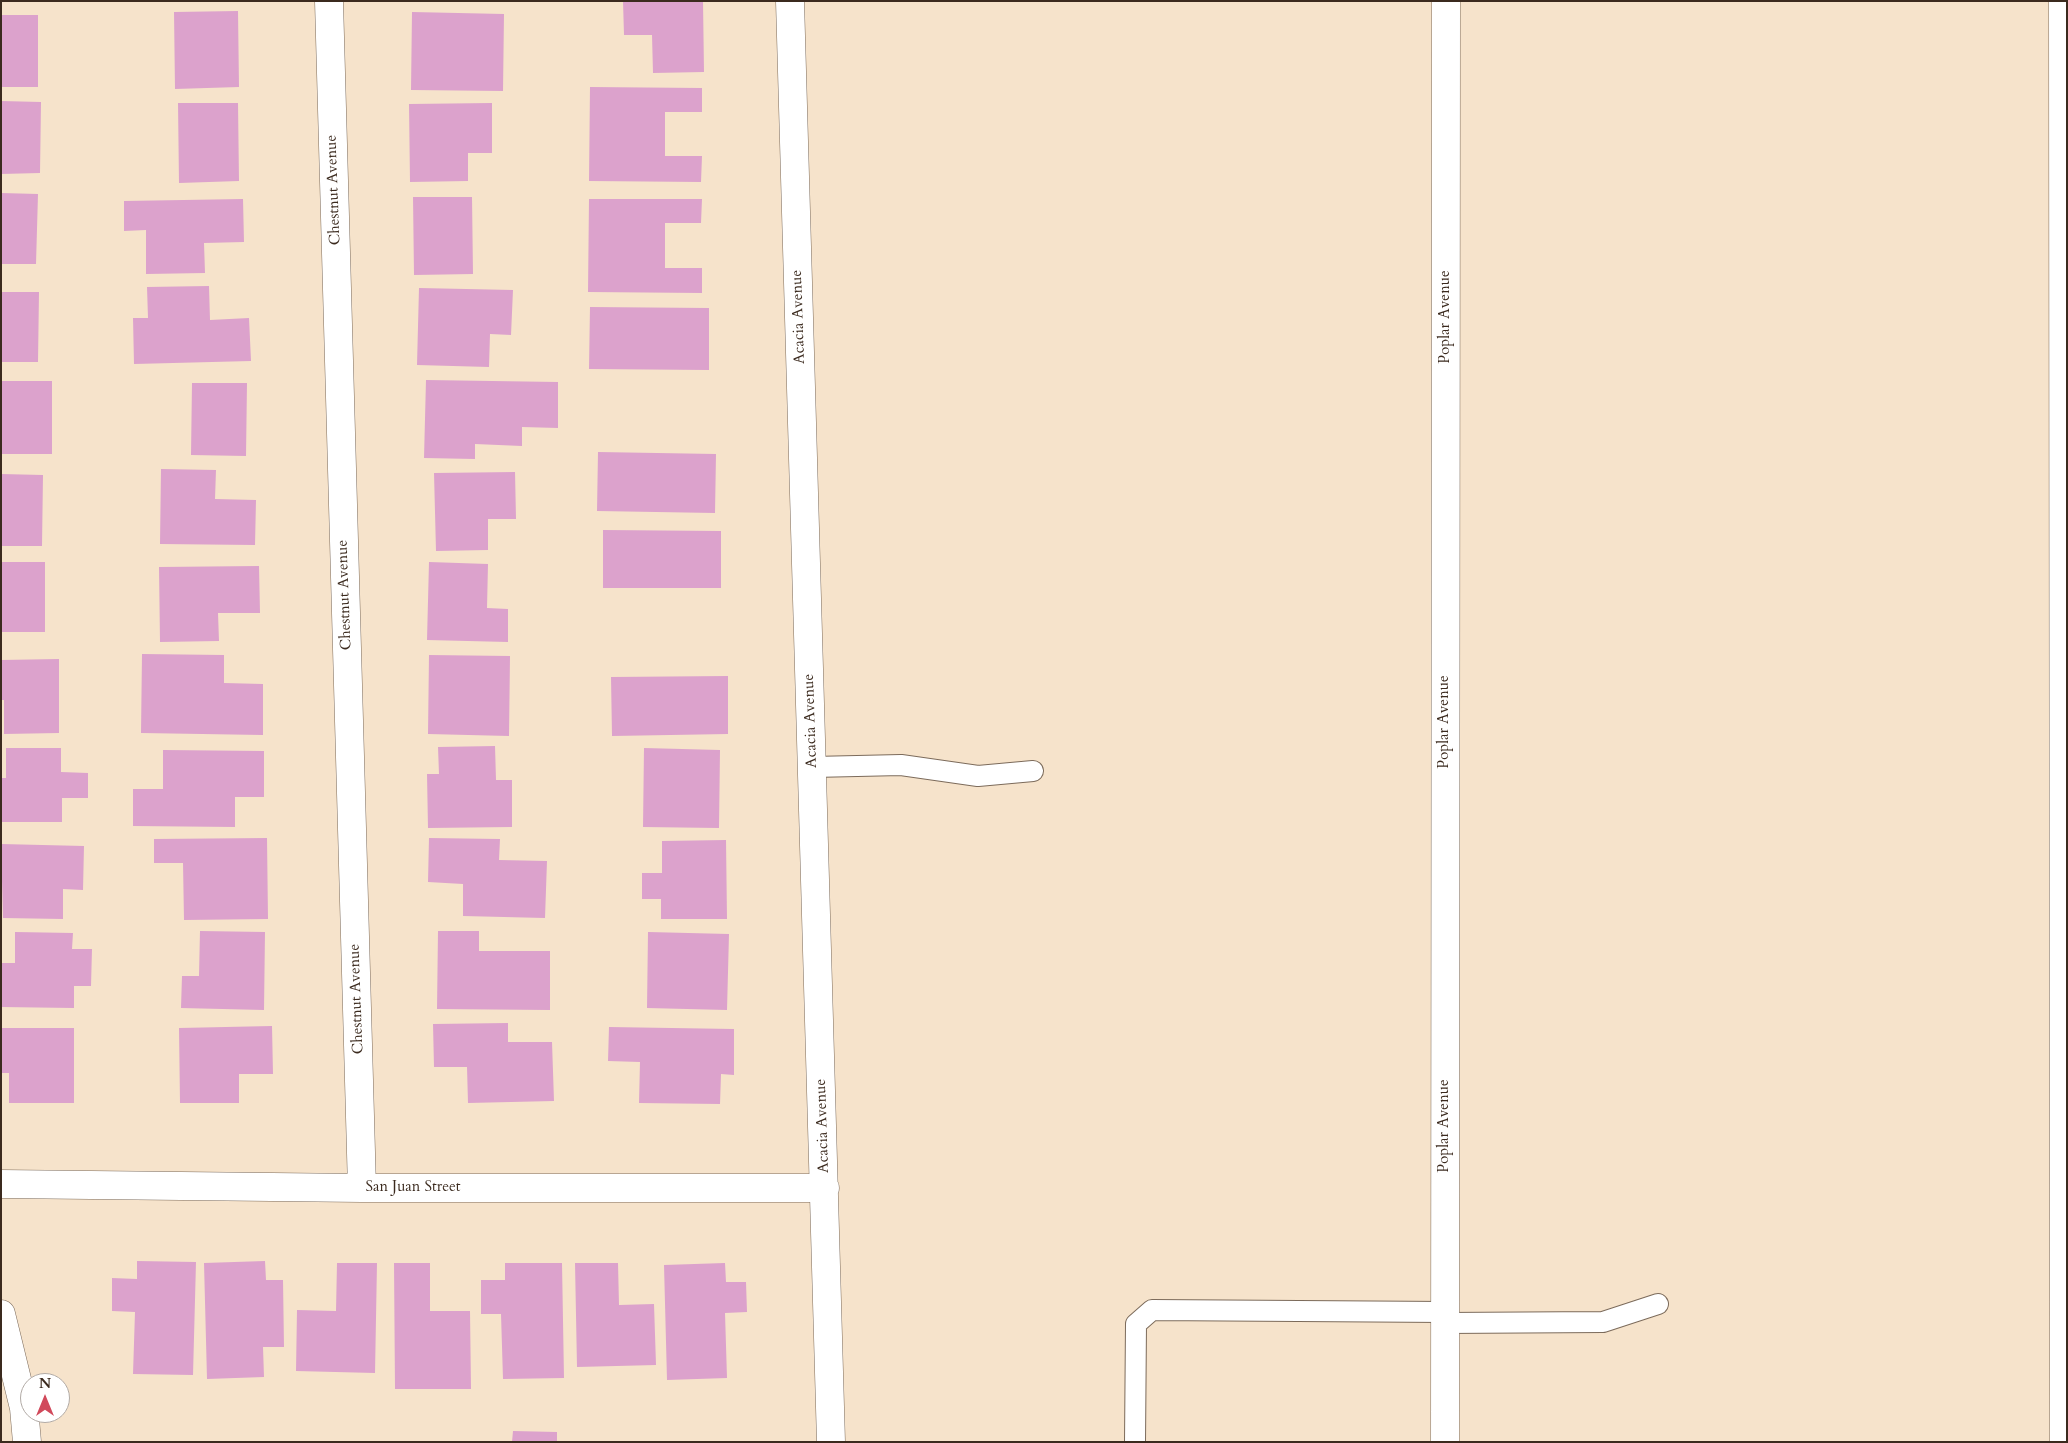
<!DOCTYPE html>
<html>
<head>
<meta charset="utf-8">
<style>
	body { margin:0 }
	#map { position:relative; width:2068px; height:1443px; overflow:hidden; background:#f6e3cb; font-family:Cardo,serif }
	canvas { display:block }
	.frame { position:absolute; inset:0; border:2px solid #3b2a1e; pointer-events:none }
	.north { position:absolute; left:20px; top:1373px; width:50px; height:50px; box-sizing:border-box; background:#fff; border:1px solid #b1aaa5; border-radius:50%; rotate:0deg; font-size:14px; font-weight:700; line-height:20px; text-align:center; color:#3b2a1e }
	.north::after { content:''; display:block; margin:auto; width:18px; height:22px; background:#d1495b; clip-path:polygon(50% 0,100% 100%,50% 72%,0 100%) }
</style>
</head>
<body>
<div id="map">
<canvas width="2068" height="1443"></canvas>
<div class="frame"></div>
<div class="north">N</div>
</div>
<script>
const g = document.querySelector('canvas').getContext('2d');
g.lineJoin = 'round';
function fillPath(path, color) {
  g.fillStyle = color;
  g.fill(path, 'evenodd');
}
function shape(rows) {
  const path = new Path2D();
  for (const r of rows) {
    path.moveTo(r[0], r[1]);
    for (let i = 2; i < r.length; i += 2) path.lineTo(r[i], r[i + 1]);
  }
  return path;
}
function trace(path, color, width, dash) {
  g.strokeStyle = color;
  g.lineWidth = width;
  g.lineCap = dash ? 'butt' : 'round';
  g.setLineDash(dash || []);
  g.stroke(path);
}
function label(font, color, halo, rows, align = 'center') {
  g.font = font + ' Cardo,serif';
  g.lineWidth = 5;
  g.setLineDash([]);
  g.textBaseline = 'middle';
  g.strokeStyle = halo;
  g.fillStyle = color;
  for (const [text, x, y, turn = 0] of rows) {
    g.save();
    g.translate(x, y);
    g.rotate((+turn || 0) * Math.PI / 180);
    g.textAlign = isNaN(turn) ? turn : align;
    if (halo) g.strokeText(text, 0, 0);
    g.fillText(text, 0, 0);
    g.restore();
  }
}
const building = shape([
	[623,1,703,1,704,72,653,73,652,35,624,35],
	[238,11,239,87,175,89,174,12],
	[412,12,504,14,503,91,411,90],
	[1,15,38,15,38,87,1,87],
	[590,87,702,88,702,112,665,112,665,156,702,156,701,182,589,181],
	[1,101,41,102,40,173,1,174],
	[178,103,238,103,239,181,179,183],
	[492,103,492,153,468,153,468,181,410,182,409,104],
	[1,193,38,194,36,264,1,264],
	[413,197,472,197,473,274,414,275],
	[243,199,244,242,204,243,205,273,146,274,146,230,124,231,124,201],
	[589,199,702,199,701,223,665,223,665,268,702,268,702,293,588,292],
	[209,286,210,320,249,318,251,361,134,364,133,318,148,318,147,287],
	[419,288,513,290,511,335,490,334,489,367,417,365],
	[1,292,39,292,38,362,1,362],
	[590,307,709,308,709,370,589,369],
	[426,380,558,382,558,428,522,427,522,446,475,444,475,459,424,458],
	[1,381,52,381,52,454,1,454],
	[192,383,247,383,246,456,191,455],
	[598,452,716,454,715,513,597,511],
	[161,469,216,470,215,499,256,500,255,545,160,544],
	[515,472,516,519,488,519,488,550,436,551,434,473],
	[1,474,43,475,42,546,1,546],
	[603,530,721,531,721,588,603,588],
	[1,562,45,562,45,632,1,632],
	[429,562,488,564,487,608,508,609,508,642,427,640],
	[259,566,260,613,218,613,219,641,160,642,159,567],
	[142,654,224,655,224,683,263,684,263,735,141,733],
	[429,655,510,656,509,736,428,734],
	[59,659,59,733,4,734,4,700,1,700,1,660],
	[728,676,728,734,612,736,611,677],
	[495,746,496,780,512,780,512,827,428,828,427,774,439,774,438,747],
	[6,748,61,748,61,772,88,773,88,798,62,798,62,822,1,822,1,778,6,778],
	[644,748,720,750,719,828,643,827],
	[163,750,264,751,264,797,235,797,235,827,133,826,133,789,163,789],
	[267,838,268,919,184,920,183,863,154,863,154,839],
	[429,838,500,839,499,860,547,861,545,918,463,916,463,884,428,882],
	[726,840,727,919,661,919,661,899,642,899,642,873,662,873,662,841],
	[1,844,84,846,83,890,63,889,63,919,3,918],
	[200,931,265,932,264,1010,181,1008,182,976,199,976],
	[438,931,479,931,479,951,550,951,550,1010,437,1009],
	[15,932,73,933,72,949,92,949,91,986,74,986,74,1008,1,1007,1,963,15,963],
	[648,932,729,934,727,1010,647,1008],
	[508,1023,508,1042,552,1042,554,1101,468,1103,467,1067,434,1067,433,1024],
	[272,1026,273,1074,239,1074,239,1103,180,1103,179,1028],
	[609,1027,734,1029,734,1075,721,1074,720,1104,639,1103,640,1062,608,1061],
	[1,1028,74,1028,74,1103,9,1103,9,1073,1,1073],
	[137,1261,196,1262,193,1375,133,1374,135,1312,112,1311,112,1278,137,1279],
	[265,1261,266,1280,283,1280,284,1347,263,1347,264,1377,207,1379,204,1263],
	[337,1263,377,1263,375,1373,296,1371,297,1310,336,1311],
	[394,1263,430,1263,430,1311,470,1311,471,1389,395,1389],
	[505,1263,562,1263,564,1378,503,1379,501,1314,481,1314,481,1280,505,1280],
	[575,1263,618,1263,619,1305,654,1304,656,1365,577,1367],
	[725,1263,726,1282,746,1282,747,1312,725,1313,727,1378,667,1380,664,1265],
	[513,1431,557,1432,557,1442,512,1442]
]);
const lane = shape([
	[813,767,901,765,978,776,1033,771],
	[1445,1323,1603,1322,1658,1304],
	[1135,1442,1136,1324,1152,1310,1445,1312]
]);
const street = shape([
	[329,1,362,1188],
	[790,1,831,1442],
	[2063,1,2064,1442],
	[1,1184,362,1188,825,1188],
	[1,1314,24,1408,27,1442],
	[1445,1442,1446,1]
]);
const streetNames = [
	["Chestnut Avenue",334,190,-92],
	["Acacia Avenue",799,317,-92],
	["Poplar Avenue",1446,317,-90],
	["Chestnut Avenue",345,595,-92],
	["Acacia Avenue",811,721,-92],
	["Poplar Avenue",1445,722,-90],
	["Chestnut Avenue",357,999,-92],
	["Acacia Avenue",823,1126,-92],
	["Poplar Avenue",1445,1126,-90],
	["San Juan Street",413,1188]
];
fillPath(building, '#dca2cc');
trace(lane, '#7c6b5b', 22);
trace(street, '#7c6b5b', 29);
trace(lane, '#fff', 20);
trace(street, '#fff', 28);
label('15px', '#3b2a1e', '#fff', streetNames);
</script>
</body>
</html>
